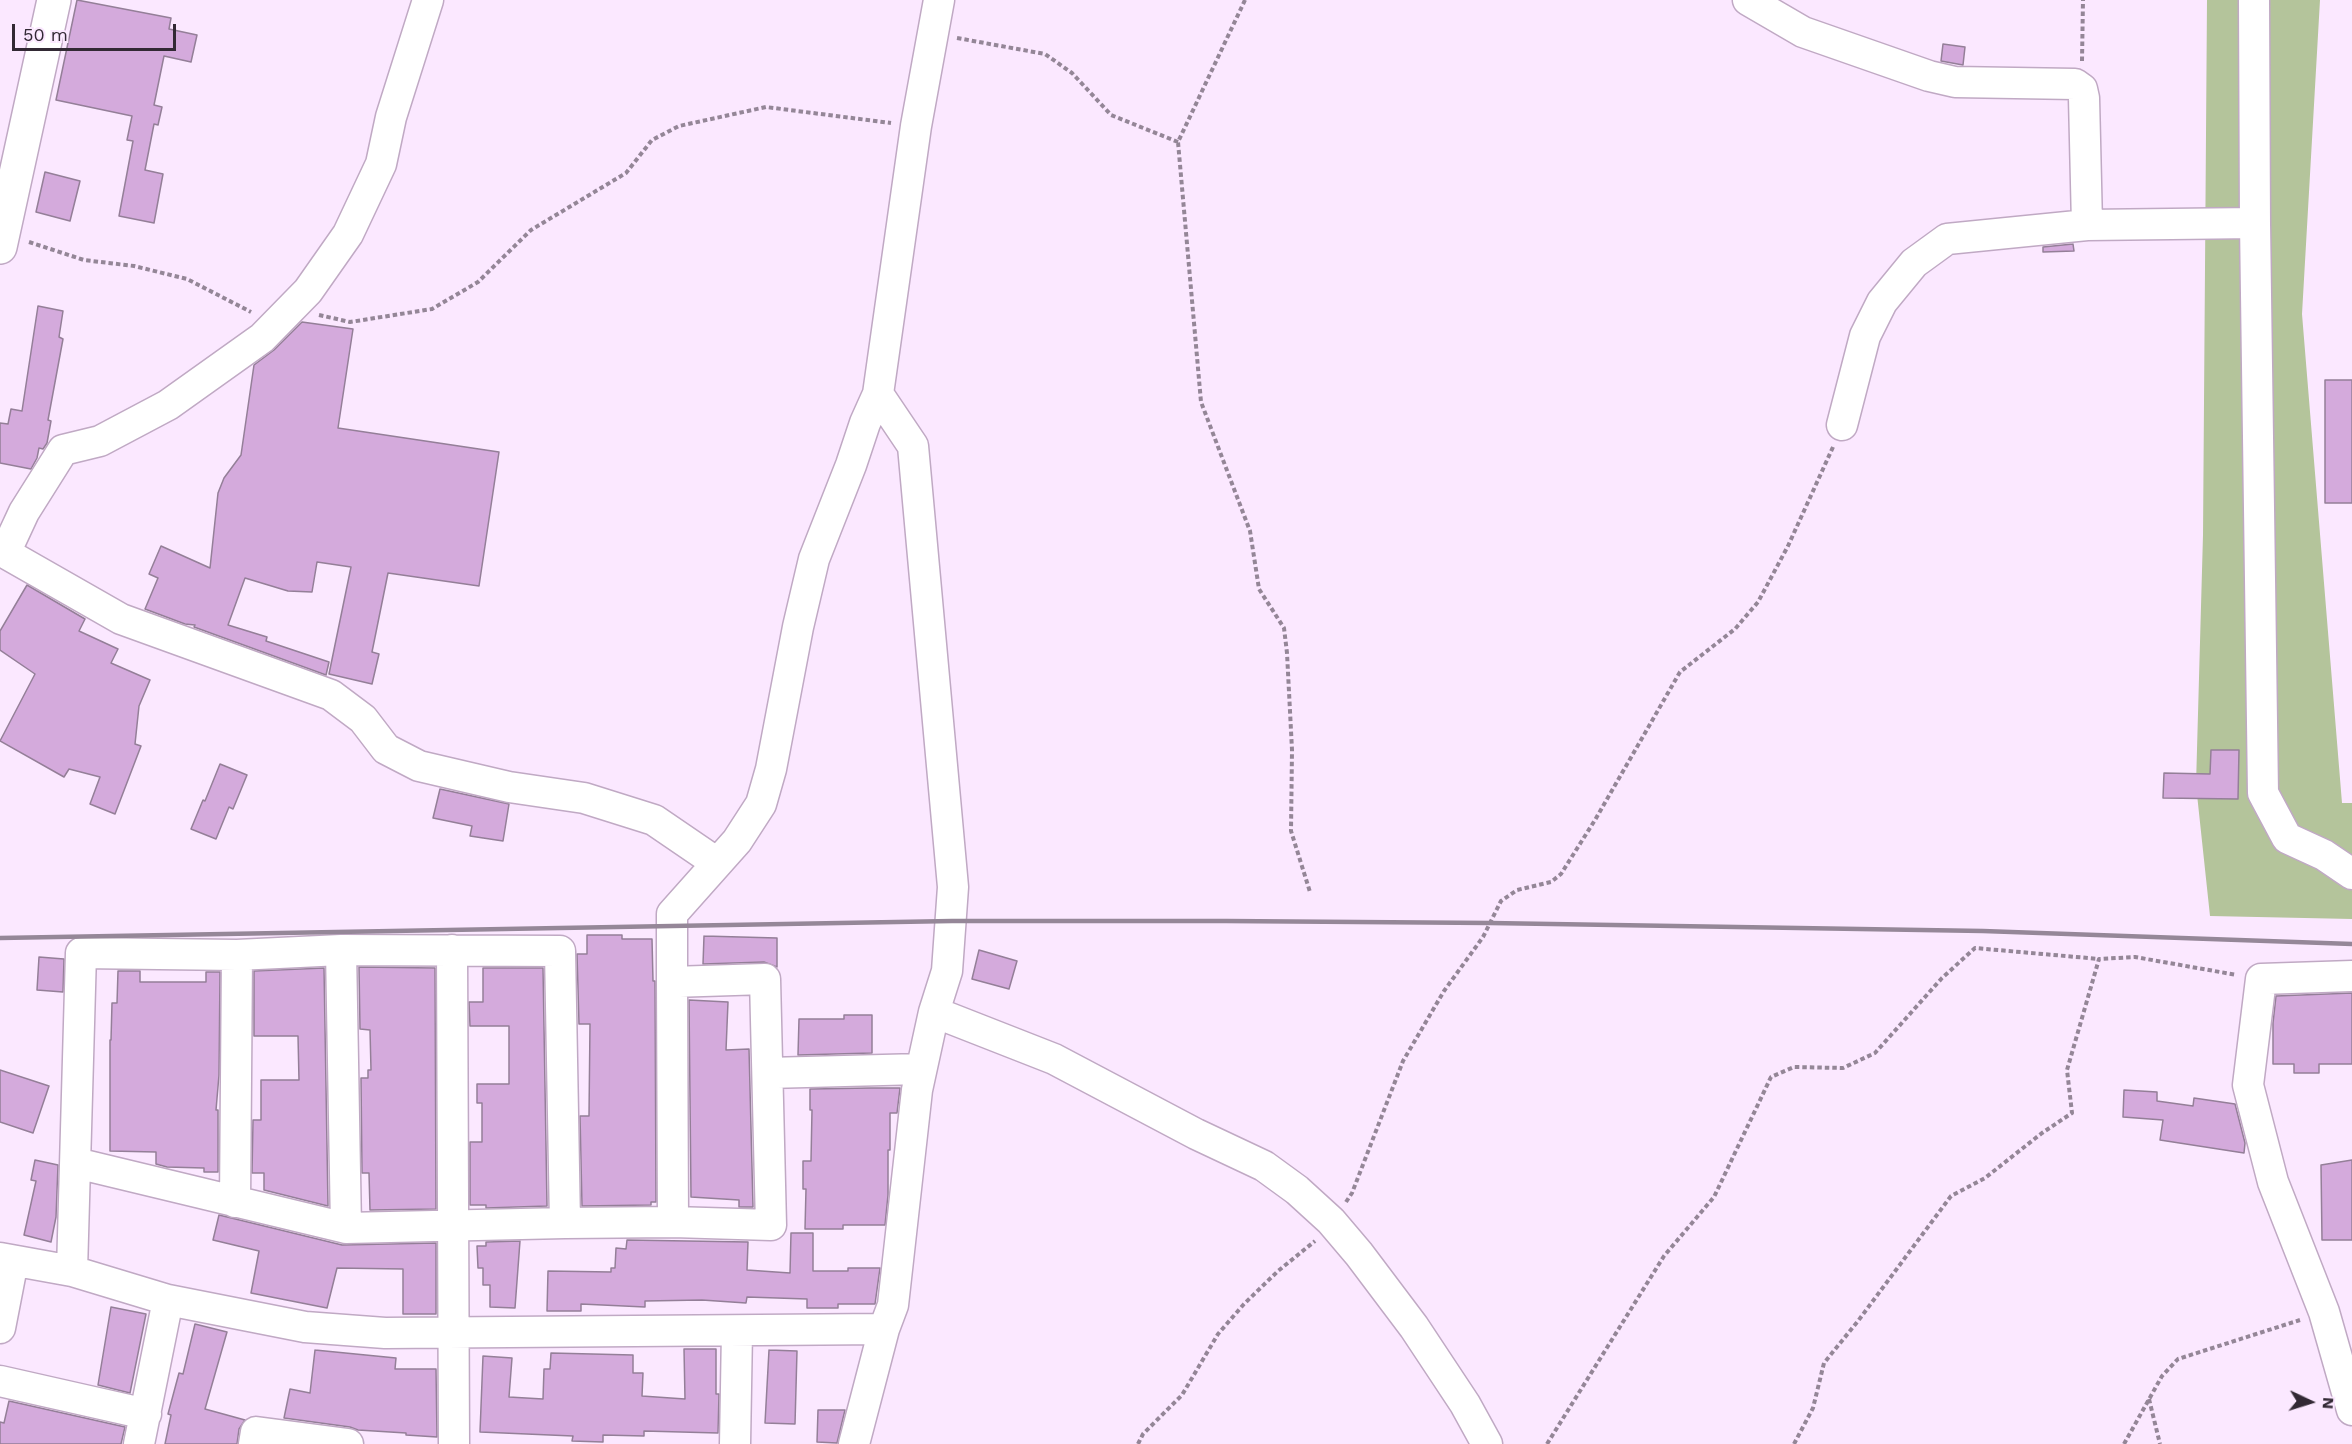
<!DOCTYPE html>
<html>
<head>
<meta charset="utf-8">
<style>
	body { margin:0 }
	#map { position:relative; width:2352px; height:1444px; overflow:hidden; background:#fbe8ff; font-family:"Work Sans",sans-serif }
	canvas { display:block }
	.north { position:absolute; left:2280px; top:1372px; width:60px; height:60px; -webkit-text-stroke:4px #fbe8ff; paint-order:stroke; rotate:94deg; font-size:16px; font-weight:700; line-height:24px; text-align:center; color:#322934 }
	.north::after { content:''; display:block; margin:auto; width:21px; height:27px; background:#322934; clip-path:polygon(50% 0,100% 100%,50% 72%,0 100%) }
	.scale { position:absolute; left:12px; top:24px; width:164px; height:27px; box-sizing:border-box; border:3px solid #322934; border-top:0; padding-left:8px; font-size:18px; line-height:21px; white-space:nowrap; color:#322934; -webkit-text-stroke:4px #fbe8ff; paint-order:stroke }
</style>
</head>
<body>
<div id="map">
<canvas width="2352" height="1444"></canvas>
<div class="north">N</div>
<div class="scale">50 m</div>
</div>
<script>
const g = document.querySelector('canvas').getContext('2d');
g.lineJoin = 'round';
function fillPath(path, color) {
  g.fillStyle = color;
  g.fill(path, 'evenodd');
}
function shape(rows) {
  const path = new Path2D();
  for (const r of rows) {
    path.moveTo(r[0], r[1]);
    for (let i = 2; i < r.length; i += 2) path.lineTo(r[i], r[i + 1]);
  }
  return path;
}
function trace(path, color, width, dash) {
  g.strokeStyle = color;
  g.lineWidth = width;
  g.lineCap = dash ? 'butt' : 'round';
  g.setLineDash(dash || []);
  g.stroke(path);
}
const green = shape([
	[2207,0,2320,0,2302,314,2342,803,2352,803,2352,919,2210,916,2196,785,2203,535]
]);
const building = shape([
	[77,0,171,18,169,29,197,35,191,62,164,56,154,105,162,107,158,125,154,124,145,170,163,174,154,223,119,216,133,141,127,140,132,116,56,100,77,0],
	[1943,44,1965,47,1963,65,1941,61,1943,44],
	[45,172,80,181,70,221,36,212,45,172],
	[2073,244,2074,251,2043,252,2043,247,2073,244],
	[38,306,63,311,59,337,63,339,48,420,51,421,47,443,43,449,39,448,37,458,31,469,0,463,0,423,8,424,11,409,22,411,38,306],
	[302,322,353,329,338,428,499,452,479,586,388,573,372,652,379,654,372,684,329,674,351,567,317,562,312,592,288,591,245,578,228,625,267,637,266,641,329,662,326,675,194,627,195,625,185,624,145,609,158,578,149,574,161,546,210,568,218,493,224,478,241,455,254,365,274,350,302,322],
	[2325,380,2352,380,2352,503,2325,503,2325,380],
	[27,585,85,619,79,631,118,649,111,663,150,680,139,706,135,744,141,746,115,814,90,804,100,777,69,769,64,777,0,741,35,674,0,650,0,631,27,585],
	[2211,750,2239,750,2238,799,2163,798,2164,773,2210,774,2211,750],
	[220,764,247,775,233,809,229,807,216,839,191,829,203,800,205,801,220,764],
	[440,789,509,804,503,841,470,836,472,826,433,818,440,789],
	[587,935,622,935,622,939,652,939,653,981,655,981,656,1202,651,1202,651,1205,582,1206,580,1116,589,1116,590,1024,579,1024,577,954,587,954,587,935],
	[704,936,777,938,777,967,764,962,703,964,704,936],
	[979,950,1017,961,1009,989,972,979,979,950],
	[39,957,64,959,63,992,37,990,39,957],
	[359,967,435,968,436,1209,370,1210,369,1173,362,1173,361,1078,368,1078,368,1070,371,1070,370,1030,360,1029,359,967],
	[324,968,328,1206,264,1190,264,1173,252,1173,253,1120,261,1120,261,1080,299,1080,298,1036,254,1036,254,971,324,968],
	[483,968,543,968,547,1206,486,1208,486,1205,470,1205,470,1142,482,1142,482,1103,477,1103,477,1084,509,1084,509,1026,470,1026,469,1002,483,1002,483,968],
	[118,971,140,971,140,982,206,982,206,972,220,972,219,1075,216,1110,218,1110,218,1172,204,1172,204,1168,167,1167,156,1164,156,1152,110,1151,110,1040,111,1040,112,1003,117,1003,118,971],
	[2352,993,2352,1064,2319,1064,2319,1073,2294,1073,2294,1064,2273,1064,2273,1023,2276,996,2352,993],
	[689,1000,728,1002,726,1050,749,1049,753,1207,739,1207,739,1200,691,1197,689,1000],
	[844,1015,872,1015,872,1053,798,1055,799,1019,844,1019,844,1015],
	[0,1070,49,1086,33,1133,0,1122,0,1070],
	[871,1088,900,1088,897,1113,890,1113,890,1150,888,1150,888,1195,885,1225,843,1225,843,1229,805,1229,806,1189,803,1189,803,1161,811,1161,812,1110,810,1110,810,1089,871,1088],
	[2124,1090,2157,1092,2157,1101,2193,1106,2194,1098,2235,1104,2245,1143,2244,1153,2160,1140,2163,1120,2123,1117,2124,1090],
	[35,1160,58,1165,56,1217,51,1242,24,1235,36,1181,31,1180,35,1160],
	[2352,1160,2352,1240,2322,1240,2321,1165,2352,1160],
	[219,1215,342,1245,436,1243,436,1314,403,1314,403,1269,337,1268,327,1308,251,1293,259,1251,213,1240,219,1215],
	[791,1233,813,1233,813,1271,848,1271,848,1268,880,1268,875,1304,838,1304,838,1308,807,1308,807,1299,747,1297,746,1303,702,1300,645,1301,645,1307,581,1304,581,1311,547,1311,548,1271,611,1272,611,1268,615,1268,616,1248,626,1249,627,1240,748,1242,747,1270,790,1273,791,1233],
	[520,1241,515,1308,490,1307,490,1285,483,1285,483,1268,478,1268,477,1246,486,1246,486,1242,520,1241],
	[111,1307,146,1314,130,1393,98,1385,111,1307],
	[195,1324,227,1332,205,1409,245,1420,239,1429,237,1444,165,1444,171,1415,168,1414,179,1373,183,1374,195,1324],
	[684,1349,716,1349,716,1394,719,1394,718,1433,644,1431,644,1436,603,1435,603,1442,572,1441,573,1436,480,1432,483,1356,512,1358,509,1397,543,1399,544,1369,550,1369,551,1353,633,1355,633,1373,643,1373,642,1396,685,1399,684,1349],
	[315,1350,396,1358,395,1369,436,1369,437,1437,406,1435,406,1433,358,1430,350,1427,284,1418,290,1389,310,1393,315,1350],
	[769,1350,797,1351,795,1424,765,1423,769,1350],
	[9,1401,125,1427,121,1444,0,1444,0,1422,4,1423,9,1401],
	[818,1410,845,1410,837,1443,817,1442,818,1410]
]);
const path = shape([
	[1245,0,1178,142,1201,402,1250,531,1259,589,1284,628,1287,653,1292,750,1291,831,1310,892],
	[957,38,1045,54,1072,73,1111,115,1178,142],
	[2082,61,2083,0],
	[29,242,84,260,134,266,187,279,251,312],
	[319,315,350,322,432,309,478,282,531,230,626,173,652,140,679,126,766,107,891,123],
	[1346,1202,1352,1193,1403,1061,1444,991,1483,937,1501,901,1517,890,1551,882,1561,874,1595,820,1680,672,1735,629,1758,602,1788,546,1833,447],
	[2149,1399,2160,1444],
	[1138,1444,1143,1434,1182,1395,1218,1334,1244,1304,1278,1271,1315,1241],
	[1547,1444,1664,1256,1714,1197,1771,1077,1794,1067,1843,1068,1875,1053,1942,978,1975,948,2099,959],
	[1794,1444,1813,1408,1824,1363,1858,1321,1951,1196,1985,1178,2042,1133,2072,1113,2067,1070,2099,959,2135,957,2237,975],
	[2124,1444,2162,1376,2178,1359,2300,1320]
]);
const minor = shape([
	[1748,0,1803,32,1929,76,1955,82,2075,84,2082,89,2084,98,2087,225],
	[2254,0,2255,223,2263,793,2287,838,2324,855,2352,874],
	[1842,425,1865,336,1882,302,1914,263,1947,239,2087,225,2255,223],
	[0,550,121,619,331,695,363,719,386,749,419,766,509,787,584,798,654,820,717,863],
	[5,553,24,512,63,450,100,441,168,405,262,338,308,291,348,234,381,164,391,117,428,0],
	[341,950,346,1228],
	[452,950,454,1444],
	[2352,976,2261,979,2248,1085,2273,1182,2324,1312,2352,1410],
	[672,982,673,1222],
	[934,1012,1054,1059,1196,1134,1264,1166,1297,1190,1331,1221,1359,1254,1414,1327,1465,1404,1487,1444],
	[768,1073,921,1069],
	[76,1163,346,1228,565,1223,673,1222,771,1225,765,979,672,982,672,914,737,841,761,804,771,769,798,627,814,559,851,465,865,423,878,394,916,126,939,0],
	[235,1202,237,955],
	[0,1258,72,1271,168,1300,305,1327,385,1333,884,1329],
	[72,1271,81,953,237,955,341,950,560,951,565,1223],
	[0,1328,13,1261],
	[0,1381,146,1414],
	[139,1444,168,1300],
	[254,1444,256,1432,348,1444],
	[735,1444,737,1331],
	[854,1444,884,1329,893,1305,917,1090,934,1012,947,971,953,887,913,446,878,394]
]);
const major = shape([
	[0,247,54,0]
]);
const rail = shape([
	[0,938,952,921,1226,921,1490,923,1983,931,2352,944]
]);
fillPath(green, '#b4c49b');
fillPath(building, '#d4aadc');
trace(building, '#947f98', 1.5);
trace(minor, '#c0a9c4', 33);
trace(major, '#c0a9c4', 36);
trace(path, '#948697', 4, [4.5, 3]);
trace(minor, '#fff', 30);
trace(major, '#fff', 33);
trace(rail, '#958798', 4.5);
</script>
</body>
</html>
